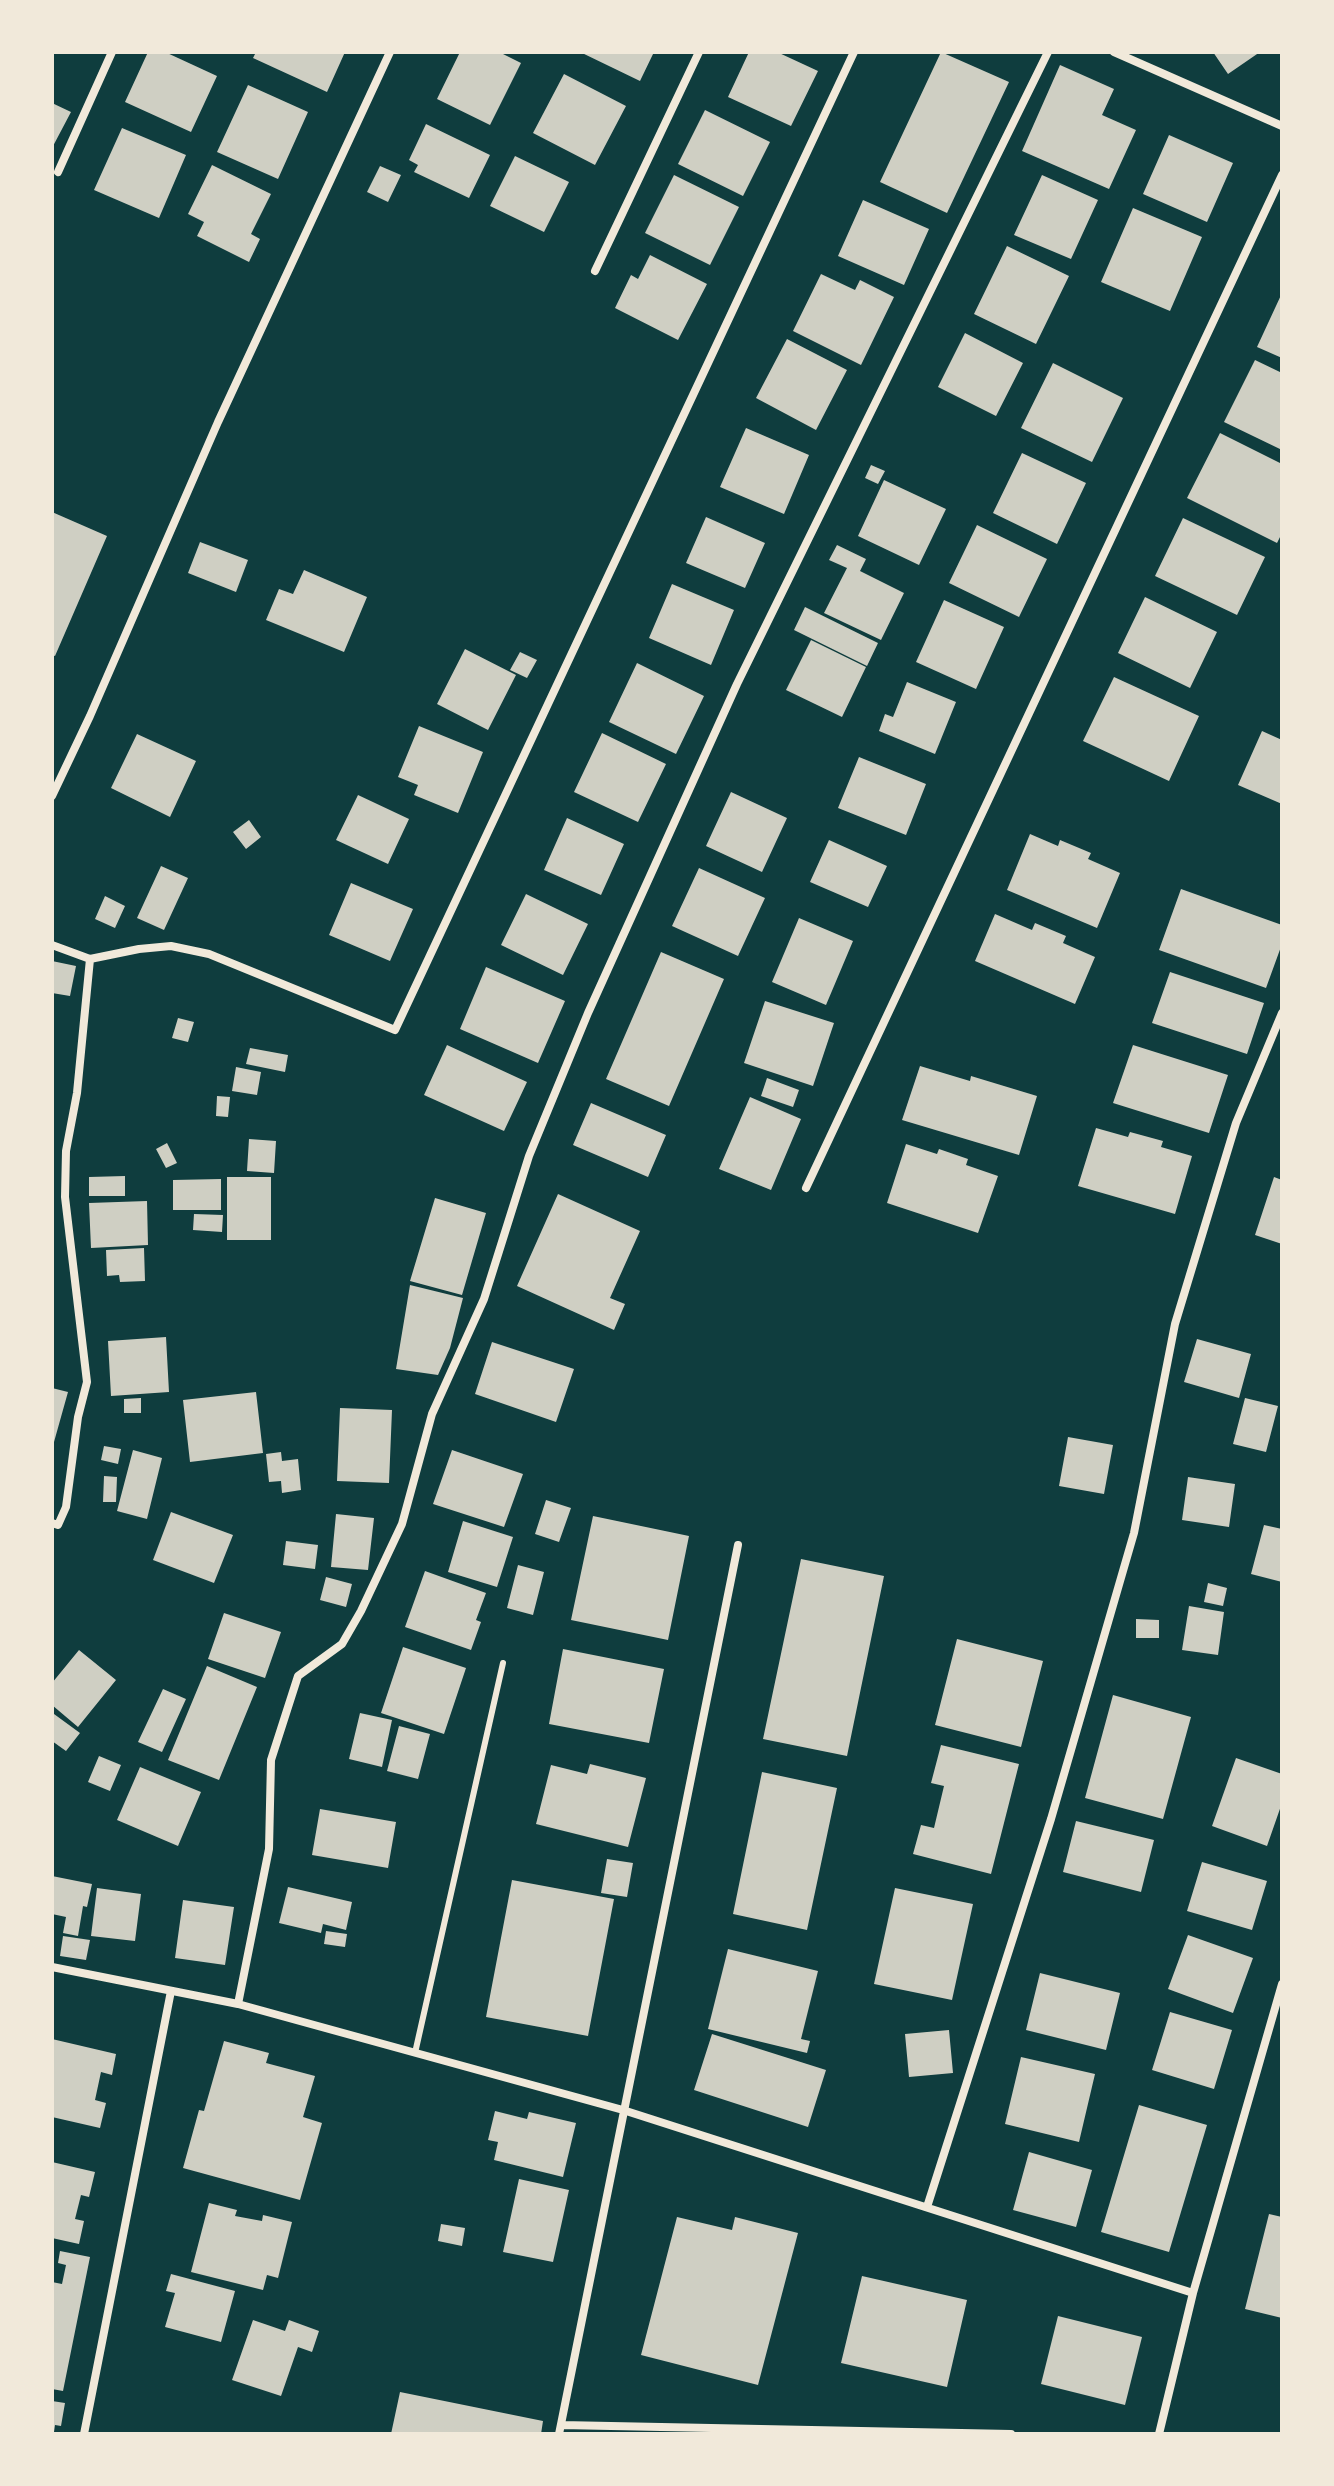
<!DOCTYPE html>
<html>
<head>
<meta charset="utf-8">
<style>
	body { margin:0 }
	#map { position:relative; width:1334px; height:2486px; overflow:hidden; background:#0f3d3e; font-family:"Sofia Sans Condensed",sans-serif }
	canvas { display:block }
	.frame { position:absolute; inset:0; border:54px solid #f1e9da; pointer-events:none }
</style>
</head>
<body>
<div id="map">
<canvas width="1334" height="2486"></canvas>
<div class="frame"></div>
</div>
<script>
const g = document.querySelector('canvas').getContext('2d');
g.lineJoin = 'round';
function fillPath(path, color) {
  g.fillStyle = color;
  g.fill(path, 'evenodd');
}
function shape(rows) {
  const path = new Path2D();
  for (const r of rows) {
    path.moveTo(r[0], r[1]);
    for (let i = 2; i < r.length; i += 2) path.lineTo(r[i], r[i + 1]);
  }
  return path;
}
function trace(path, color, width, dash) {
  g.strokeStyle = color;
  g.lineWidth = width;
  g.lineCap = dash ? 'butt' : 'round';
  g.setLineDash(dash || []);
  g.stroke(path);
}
const building = shape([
	[148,52,165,52,217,76,191,132,125,102],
	[256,52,345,52,327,92,253,58],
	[460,52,499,52,521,63,490,125,437,99],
	[580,52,654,52,640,81],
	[749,52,777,52,818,71,791,126,728,97],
	[941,52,1009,82,947,213,880,182],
	[1213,52,1260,52,1228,74],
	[1060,65,1114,89,1102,115,1136,130,1109,189,1022,151],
	[564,74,626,106,595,165,533,133],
	[248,85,308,112,278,179,217,152],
	[52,103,71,112,52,148],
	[705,110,770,142,743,196,678,164],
	[426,124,490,155,469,198,414,172,418,165,409,160],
	[122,128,186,155,159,218,94,190],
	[1169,135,1233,163,1207,222,1143,194],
	[515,156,569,182,544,232,490,206],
	[212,165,271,194,251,234,260,239,249,262,197,236,204,222,188,214],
	[380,166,401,175,388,202,367,192],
	[674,175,739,207,710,265,645,233],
	[1042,175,1098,200,1071,259,1014,235],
	[863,200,929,229,904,285,838,256],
	[1133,208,1202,237,1170,311,1101,282],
	[1007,246,1069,276,1036,344,974,314],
	[650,255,707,284,678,340,615,308,631,275,638,279],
	[821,274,855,290,860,280,894,297,861,365,793,331],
	[1282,293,1282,358,1257,347],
	[965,333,1023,363,996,416,938,387],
	[787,339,847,370,816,430,756,398],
	[1255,360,1282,373,1282,450,1224,422],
	[1053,363,1123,398,1092,462,1021,428],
	[746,428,809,455,784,514,720,487],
	[1220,433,1282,464,1282,533,1277,543,1187,498],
	[1022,453,1086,483,1057,544,993,513],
	[871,465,885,471,878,484,865,478],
	[884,480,946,509,919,565,858,536],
	[52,512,107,536,55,656,52,655],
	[706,517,765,543,745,588,686,563],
	[1183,518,1265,557,1237,615,1155,576],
	[977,525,1047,559,1019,617,949,583],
	[200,542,248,560,236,592,188,573],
	[837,545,866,559,860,571,904,593,881,640,824,613,847,568,829,560],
	[304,570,367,597,344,652,266,620,279,589,293,594],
	[672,584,734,610,711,665,649,638],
	[1145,597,1217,632,1190,688,1118,653],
	[944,600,1004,627,976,689,916,662],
	[805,607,878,643,867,666,794,630],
	[811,640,866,667,842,717,786,690],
	[465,649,516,675,488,730,437,704],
	[520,652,537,660,527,678,510,670],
	[637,663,704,696,676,754,609,722],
	[1114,677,1199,716,1169,781,1083,741],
	[907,682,956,702,935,754,879,731,885,714,893,717],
	[419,726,483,752,458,813,414,795,418,785,398,777],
	[1262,731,1282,740,1282,804,1238,785],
	[602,733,666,764,638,822,574,792],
	[137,734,196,761,170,817,111,788],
	[859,757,926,784,906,835,838,808],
	[731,792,787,818,762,872,706,846],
	[358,795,409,819,388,864,336,840],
	[567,818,624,844,601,895,544,870],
	[249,820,261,837,246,849,233,832],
	[1030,834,1058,846,1060,840,1091,853,1088,859,1120,873,1097,928,1007,890],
	[829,840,887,866,868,907,810,882],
	[161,866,188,878,164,930,137,918],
	[699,868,765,898,738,956,672,926],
	[351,883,413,909,390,961,329,935],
	[1181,889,1282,925,1282,944,1266,988,1159,950],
	[526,894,588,924,563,975,501,945],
	[105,896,125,906,115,928,95,919],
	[995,914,1032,930,1035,923,1066,936,1063,943,1095,957,1075,1004,975,961],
	[799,918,853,941,826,1005,772,982],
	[661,952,724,979,669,1106,606,1079],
	[52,961,76,966,70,996,52,993],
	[486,967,565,1001,538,1063,460,1029],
	[1170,972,1264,1003,1247,1054,1152,1023],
	[765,1001,834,1023,813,1086,744,1063],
	[178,1018,194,1022,188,1042,172,1038],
	[447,1045,527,1082,504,1131,424,1095],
	[1133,1045,1228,1075,1209,1133,1113,1103],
	[250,1048,288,1055,285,1072,246,1064],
	[920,1066,970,1081,971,1076,1037,1096,1019,1155,902,1120],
	[236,1067,261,1072,257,1095,232,1091],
	[767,1078,799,1090,793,1107,761,1096],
	[217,1096,230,1097,228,1117,216,1116],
	[750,1097,801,1119,771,1190,719,1169],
	[591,1103,666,1135,648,1177,573,1145],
	[1096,1128,1128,1137,1130,1132,1163,1141,1161,1147,1192,1156,1175,1214,1078,1186],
	[249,1139,276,1141,274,1173,247,1171],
	[167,1143,177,1163,166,1168,156,1149],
	[906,1144,937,1154,939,1149,968,1159,966,1165,998,1176,978,1233,887,1203],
	[125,1176,125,1196,89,1196,89,1177],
	[227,1177,271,1177,271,1240,227,1240],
	[1274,1177,1282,1180,1282,1244,1255,1235],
	[221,1179,221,1210,173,1210,173,1180],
	[558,1194,640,1231,610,1298,625,1304,614,1330,517,1286],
	[435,1198,486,1213,462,1295,410,1281],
	[147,1201,148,1245,91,1248,89,1203],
	[194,1214,223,1215,222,1232,193,1230],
	[144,1248,145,1281,120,1282,119,1275,107,1276,106,1250],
	[410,1285,463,1298,450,1348,438,1375,396,1369],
	[166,1337,169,1392,111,1396,108,1341],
	[1197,1339,1251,1354,1239,1398,1184,1382],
	[492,1342,574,1369,556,1422,475,1394],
	[52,1388,68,1392,54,1442,52,1442],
	[256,1392,263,1453,190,1462,183,1400],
	[141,1398,141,1413,124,1413,124,1399],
	[1245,1398,1278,1406,1266,1452,1233,1444],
	[340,1408,392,1410,389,1483,337,1481],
	[1068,1437,1113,1445,1104,1494,1059,1486],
	[104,1446,121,1449,118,1464,101,1460],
	[133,1450,162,1458,147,1519,117,1511],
	[452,1450,523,1474,504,1527,433,1504],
	[281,1452,282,1461,298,1459,301,1490,282,1493,281,1481,269,1482,266,1454],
	[104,1476,117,1477,116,1502,103,1502],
	[1188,1477,1235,1484,1229,1527,1182,1520],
	[546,1500,571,1508,559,1542,535,1534],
	[171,1512,233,1535,214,1583,153,1560],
	[336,1514,374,1518,368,1570,331,1567],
	[593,1516,689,1536,668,1640,571,1620],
	[463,1521,513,1537,497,1587,448,1572],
	[1264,1525,1282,1529,1282,1582,1251,1574],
	[286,1541,318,1545,315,1569,283,1565],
	[801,1559,884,1576,847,1756,763,1739],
	[518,1565,544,1572,533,1615,507,1608],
	[425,1571,486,1593,476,1620,481,1622,471,1650,405,1627],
	[326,1577,352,1584,346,1607,320,1600],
	[1208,1583,1227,1588,1223,1606,1204,1602],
	[1189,1606,1224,1612,1218,1655,1182,1650],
	[224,1613,281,1632,265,1678,208,1659],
	[1136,1619,1159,1620,1159,1638,1136,1638],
	[957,1639,1043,1661,1021,1747,935,1725],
	[403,1647,466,1668,444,1734,381,1713],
	[563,1649,664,1669,649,1743,549,1724],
	[79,1650,116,1680,78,1727,52,1705,52,1683],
	[207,1666,257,1687,219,1780,168,1760],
	[163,1689,186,1699,162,1752,138,1742],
	[1113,1695,1191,1717,1163,1819,1085,1798],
	[360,1713,392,1720,382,1767,349,1759],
	[54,1714,80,1733,66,1751,52,1741],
	[399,1726,430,1734,418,1779,387,1771],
	[941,1745,1019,1764,991,1874,913,1854,921,1825,934,1828,944,1786,931,1783],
	[99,1756,121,1765,110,1791,88,1782],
	[1236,1758,1282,1774,1282,1803,1267,1846,1212,1826],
	[590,1764,646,1778,628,1847,536,1824,551,1765,587,1774],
	[140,1767,201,1792,178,1846,117,1820],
	[762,1772,837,1788,807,1930,733,1914],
	[320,1809,396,1822,388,1868,312,1855],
	[1076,1821,1154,1840,1141,1892,1063,1872],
	[607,1859,633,1863,627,1897,601,1893],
	[1202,1862,1267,1881,1252,1930,1187,1911],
	[52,1876,92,1884,87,1907,83,1906,78,1936,63,1933,66,1917,52,1914],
	[512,1880,614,1899,588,2036,486,2017],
	[288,1887,352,1902,346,1930,323,1924,321,1933,279,1923],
	[97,1888,141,1894,135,1941,91,1936],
	[895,1888,973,1904,952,2000,874,1984],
	[183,1900,234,1907,225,1965,175,1958],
	[326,1931,347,1934,345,1947,324,1944],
	[1188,1935,1253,1958,1233,2013,1168,1989],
	[63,1936,90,1940,86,1960,60,1956],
	[728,1949,818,1971,801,2039,810,2041,807,2053,708,2029],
	[1040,1973,1120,1993,1106,2050,1026,2030],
	[1170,2012,1232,2030,1214,2089,1152,2070],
	[949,2030,953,2073,909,2077,905,2034],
	[712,2034,826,2070,808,2127,694,2090],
	[52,2039,116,2054,112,2075,101,2072,95,2100,106,2103,100,2128,52,2117],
	[224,2041,269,2053,266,2063,315,2076,303,2117,322,2123,300,2200,183,2168,199,2110,204,2111],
	[1021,2057,1095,2074,1079,2142,1005,2124],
	[1139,2105,1207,2125,1169,2252,1101,2232],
	[495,2111,527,2119,529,2112,576,2123,563,2177,494,2160,498,2142,488,2140],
	[1029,2152,1092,2170,1076,2227,1013,2210],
	[52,2162,95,2172,89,2197,81,2195,75,2219,84,2221,79,2244,52,2238],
	[519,2179,569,2190,553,2262,503,2252],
	[209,2203,237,2210,235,2216,262,2221,263,2215,292,2222,278,2278,267,2275,263,2290,191,2272],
	[1269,2214,1282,2217,1282,2318,1245,2309],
	[677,2217,732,2230,735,2217,798,2233,758,2385,641,2355],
	[441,2224,465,2228,462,2246,438,2241],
	[60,2251,90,2257,63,2391,52,2389,52,2282,62,2284,66,2265,58,2263],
	[171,2274,235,2291,221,2342,165,2327,175,2293,166,2291],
	[862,2276,967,2300,947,2387,841,2363],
	[1058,2316,1142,2337,1125,2405,1041,2384],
	[253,2320,285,2331,289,2320,319,2331,312,2352,298,2347,281,2396,232,2380],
	[400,2392,543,2421,541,2434,391,2434],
	[52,2401,65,2403,61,2426,55,2425,54,2432]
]);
const service = shape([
	[415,2053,503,1663]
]);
const minor = shape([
	[1114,52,1282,126],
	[58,172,112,52],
	[595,271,699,52],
	[52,796,90,716,218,422,390,52],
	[52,945,90,959,139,949,171,946,209,954,395,1030,854,52],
	[806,1188,1282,175],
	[52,1523,58,1525,66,1507,78,1417,87,1382,65,1197,66,1151,77,1093,90,959],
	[52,1967,238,2004,623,2110,1193,2293],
	[238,2004,269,1849,271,1760,298,1676,342,1644,361,1611,402,1524,432,1414,484,1299,529,1156,588,1013,737,684,1048,52],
	[927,2207,1051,1819,1134,1533,1175,1324,1236,1123,1282,1013],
	[561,2425,1011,2434],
	[84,2434,171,1991],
	[559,2434,738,1545],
	[1159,2434,1193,2293,1282,1984]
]);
fillPath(building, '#cfcfc3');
trace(service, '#f1e9da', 6);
trace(minor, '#f1e9da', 8);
</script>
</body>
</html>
